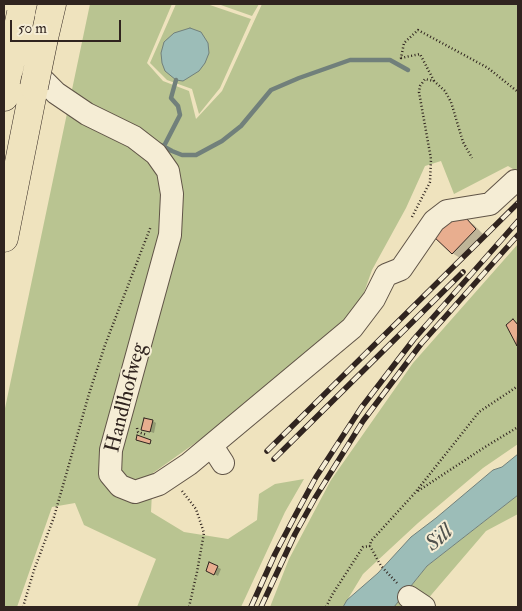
<!DOCTYPE html>
<html>
<head>
<meta charset="utf-8">
<style>
	body { margin:0 }
	#map { position:relative; width:522px; height:611px; overflow:hidden; background:#efe3be; font-family:"IM FELL Double Pica",serif }
	canvas { display:block }
	.frame { position:absolute; inset:0; border:5px solid #30241f; pointer-events:none }
	.scale { position:absolute; left:10px; top:20px; width:111px; height:22px; box-sizing:border-box; border:2px solid #30241f; border-top:0; padding-left:6px; font-size:15px; line-height:18px; white-space:nowrap; color:#30241f; -webkit-text-stroke:4px #f5edd5; paint-order:stroke }
</style>
</head>
<body>
<div id="map">
<canvas width="522" height="611"></canvas>
<div class="frame"></div>
<div class="scale">50 m</div>
</div>
<script>
const g = document.querySelector('canvas').getContext('2d');
g.lineJoin = 'round';
function fillPath(path, color) {
  g.fillStyle = color;
  g.fill(path, 'evenodd');
}
function shape(rows) {
  const path = new Path2D();
  for (const r of rows) {
    path.moveTo(r[0], r[1]);
    for (let i = 2; i < r.length; i += 2) path.lineTo(r[i], r[i + 1]);
  }
  return path;
}
function trace(path, color, width, dash) {
  g.strokeStyle = color;
  g.lineWidth = width;
  g.lineCap = dash ? 'butt' : 'round';
  g.setLineDash(dash || []);
  g.stroke(path);
}
function label(font, color, halo, rows, align = 'center') {
  g.font = font + ' "IM FELL Double Pica",serif';
  g.lineWidth = 4;
  g.setLineDash([]);
  g.textBaseline = 'middle';
  g.strokeStyle = halo;
  g.fillStyle = color;
  for (const [text, x, y, turn = 0] of rows) {
    g.save();
    g.translate(x, y);
    g.rotate((+turn || 0) * Math.PI / 180);
    g.textAlign = isNaN(turn) ? turn : align;
    if (halo) g.strokeText(text, 0, 0);
    g.fillText(text, 0, 0);
    g.restore();
  }
}
const green = shape([
	[90,4,172,4,147,63,163,81,189,91,196,119,222,91,262,4,518,4,518,172,508,166,454,194,441,161,425,166,406,208,372,270,357,312,267,392,153,473,151,512,184,532,228,539,257,520,259,494,275,484,304,479,285,512,241,607,137,607,156,559,84,525,75,503,52,507,17,607,4,607,4,413],
	[176,4,207,4,251,19,220,88,199,114,192,89,167,80,150,63],
	[218,4,259,4,252,16],
	[518,244,518,444,483,468,418,523,363,574,343,607,270,607,289,559,331,480,413,363],
	[518,495,518,514,486,531,426,601,424,607,394,607,427,566]
]);
const water = shape([
	[190,28,201,32,208,43,209,53,205,63,199,71,183,81,176,80,165,71,162,63,161,53,164,42,174,33,190,28],
	[518,454,518,495,427,566,394,607,343,607,347,600,378,573,411,537,436,518,493,470,502,467,518,454]
]);
const shadow = shape([
	[455,213,474,225,483,234,460,258,452,253],
	[513,320,518,323,518,345,508,325],
	[153,421,156,423,154,433,142,429],
	[217,567,221,569,218,576,211,572]
]);
const stream = shape([
	[161,145,172,151,182,155,196,155,222,141,241,126,271,90,299,78,350,60,390,60,408,70],
	[164,146,180,115,178,106,171,98,176,80]
]);
const building = shape([
	[455,212,464,220,466,218,476,229,452,254,432,235,455,212],
	[513,319,518,325,517,346,506,325,513,319],
	[144,418,153,420,150,432,141,430,144,418],
	[137,435,151,440,150,444,136,440,137,435],
	[209,562,218,566,214,575,206,571,209,562]
]);
const path = shape([
	[434,81,420,54,401,58,404,43,418,30,488,68,518,92],
	[412,217,430,182,431,159,419,92,420,86,425,79,434,81,445,91,451,102,463,142,472,158],
	[137,428,138,432,147,435],
	[182,491,196,509,204,533,197,572,189,607],
	[418,491,485,447,518,427],
	[397,583,381,566,370,546,371,541,414,494,479,412,518,386],
	[23,607,34,570,54,517,89,394,105,345,151,226],
	[326,607,332,595,363,547,370,546]
]);
const minor = shape([
	[26,63,56,93,87,114,134,137,156,154,168,171,172,194,170,235,111,450,110,474,120,486,135,492,159,484,189,464,352,328,374,299,386,275,401,269,434,221,447,211,490,204,515,181],
	[212,446,223,463],
	[409,597,424,607]
]);
const highway = shape([
	[44,38,52,4],
	[4,97,9,69],
	[4,238,34,87]
]);
const rail = shape([
	[267,451,518,203],
	[274,459,463,272],
	[251,607,275,554,296,514,316,477,361,408,414,339,518,221],
	[261,607,295,534,315,498,363,421,421,344,518,235]
]);
const highwayBridge = shape([
	[9,69,21,13],
	[34,87,44,38]
]);
const streetNames = [
	["Handlhofweg",127,398,-76]
];
const waterNames = [
	["Sill",440,539,-42]
];
fillPath(green, '#b9c491');
fillPath(water, '#9cbdb8');
trace(water, '#71807b', 1);
fillPath(shadow, '#0003');
trace(stream, '#71807b', 4.5);
fillPath(building, '#e8ae8f');
trace(building, '#30241f', 1);
trace(minor, '#605447', 24);
trace(highway, '#30241f', 29);
trace(path, '#30241f', 2.5, [1, 2.5]);
trace(minor, '#f5edd5', 22);
trace(highway, '#efe3be', 28);
trace(rail, '#30241f', 5.5);
trace(rail, '#f5edd5', 4, [11]);
trace(highwayBridge, '#30241f', 29, []);
trace(highwayBridge, '#efe3be', 28);
label('21px', '#30241f', '#f5edd5', streetNames);
label('italic 22px', '#50524d', '#f5edd5', waterNames);
</script>
</body>
</html>
